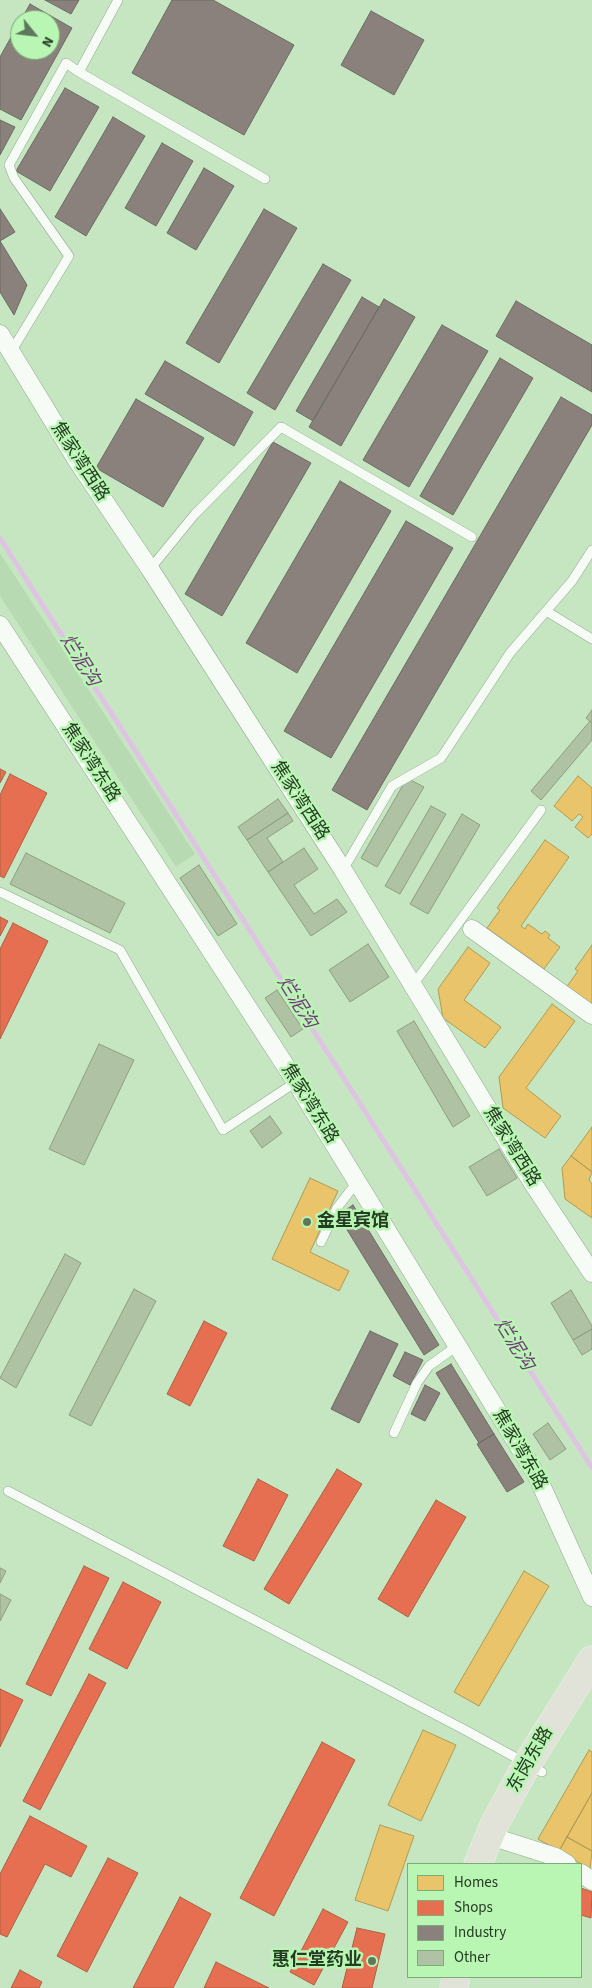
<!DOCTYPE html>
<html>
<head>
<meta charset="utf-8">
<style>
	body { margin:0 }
	#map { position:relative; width:592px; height:1988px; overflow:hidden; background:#c6e6c2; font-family:"Source Sans 3",sans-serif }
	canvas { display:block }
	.legend { position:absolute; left:407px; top:1863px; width:175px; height:115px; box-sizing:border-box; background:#b9f5b3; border:1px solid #7dab79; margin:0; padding:6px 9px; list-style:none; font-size:15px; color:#243c22 }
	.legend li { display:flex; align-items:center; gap:10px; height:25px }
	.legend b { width:25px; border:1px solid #7dab79 }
	.north { position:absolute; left:10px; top:10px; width:50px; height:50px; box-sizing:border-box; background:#b9f5b3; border:1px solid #7dab79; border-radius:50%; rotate:119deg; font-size:14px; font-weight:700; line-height:20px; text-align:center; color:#243c22 }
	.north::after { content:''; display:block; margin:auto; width:18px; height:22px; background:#5d785a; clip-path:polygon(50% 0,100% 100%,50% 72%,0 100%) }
</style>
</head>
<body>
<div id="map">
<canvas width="592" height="1988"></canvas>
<ul class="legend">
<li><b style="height:14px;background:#e9c46a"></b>Homes</li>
<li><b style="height:14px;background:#e76f51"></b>Shops</li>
<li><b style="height:14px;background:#8a817c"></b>Industry</li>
<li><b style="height:14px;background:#afc2a4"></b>Other</li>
</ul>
<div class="north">N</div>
</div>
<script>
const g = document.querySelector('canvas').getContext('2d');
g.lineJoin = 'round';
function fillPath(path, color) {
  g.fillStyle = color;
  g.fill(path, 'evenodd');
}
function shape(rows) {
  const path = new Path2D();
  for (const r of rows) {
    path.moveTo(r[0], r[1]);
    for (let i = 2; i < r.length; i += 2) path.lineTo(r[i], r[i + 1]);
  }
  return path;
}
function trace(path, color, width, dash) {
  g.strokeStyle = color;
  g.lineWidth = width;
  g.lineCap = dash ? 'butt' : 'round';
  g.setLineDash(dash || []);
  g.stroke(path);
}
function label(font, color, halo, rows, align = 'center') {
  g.font = font + ' "Source Sans 3","Noto Sans SC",sans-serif';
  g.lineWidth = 5;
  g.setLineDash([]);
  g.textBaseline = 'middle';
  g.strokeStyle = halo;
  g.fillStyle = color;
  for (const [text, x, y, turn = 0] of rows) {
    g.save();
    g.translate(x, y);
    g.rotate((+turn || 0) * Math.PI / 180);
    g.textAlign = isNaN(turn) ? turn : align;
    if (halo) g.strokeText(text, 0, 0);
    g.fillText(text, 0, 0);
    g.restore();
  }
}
const green = shape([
	[0,553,195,854,176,867,0,596]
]);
const homes = shape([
	[578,776,592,788,592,834,588,838,575,827,583,817,579,814,572,821,554,806,578,776],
	[545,840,569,857,521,926,525,929,528,924,542,934,545,931,550,935,548,938,560,947,544,969,487,928,500,910,497,908,545,840],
	[592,945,592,1009,565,989,578,971,575,969,592,945],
	[468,947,490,963,464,1000,501,1027,485,1048,443,1018,438,989,468,947],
	[552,1004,575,1021,526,1088,561,1116,545,1138,503,1108,499,1077,552,1004],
	[592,1127,592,1172,571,1156,592,1127],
	[571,1156,592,1172,589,1180,592,1184,592,1218,565,1199,562,1168,571,1156],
	[310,1178,338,1191,310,1252,349,1271,339,1291,272,1259,310,1178],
	[524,1571,549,1586,479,1706,454,1692,524,1571],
	[423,1730,456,1745,421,1821,388,1805,423,1730],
	[589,1750,592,1752,592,1793,559,1851,538,1839,589,1750],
	[592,1793,592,1851,567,1837,592,1793],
	[380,1825,414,1836,388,1911,355,1900,380,1825],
	[567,1837,592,1851,590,1869,559,1851,567,1837]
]);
const shops = shape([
	[0,769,6,772,0,783,0,769],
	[10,774,47,793,4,878,0,876,0,795,10,774],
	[0,917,8,921,0,936,0,917],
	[13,923,48,941,0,1039,0,949,13,923],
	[204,1321,227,1333,190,1406,167,1394,204,1321],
	[337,1469,362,1484,289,1604,264,1589,337,1469],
	[258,1479,288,1495,254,1561,223,1546,258,1479],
	[436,1500,466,1517,408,1617,378,1599,436,1500],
	[84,1566,109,1578,51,1696,26,1684,84,1566],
	[123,1582,161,1602,127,1669,89,1649,123,1582],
	[89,1674,106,1683,40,1810,23,1801,89,1674],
	[0,1689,23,1700,0,1747,0,1689],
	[322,1742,355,1760,274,1916,240,1898,322,1742],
	[30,1816,87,1846,71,1877,45,1864,7,1937,0,1934,0,1874,30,1816],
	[108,1858,138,1873,87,1972,57,1956,108,1858],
	[581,1888,592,1892,591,1918,581,1915,581,1888],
	[180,1897,211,1914,173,1988,133,1988,180,1897],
	[323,1909,348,1922,314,1985,290,1972,323,1909],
	[357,1928,385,1934,372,1988,342,1988,357,1928],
	[216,1962,269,1988,204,1988,216,1962],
	[20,1970,42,1982,39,1988,11,1988,20,1970]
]);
const industry = shape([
	[45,0,79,0,71,14,45,0],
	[172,0,213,0,294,45,244,135,132,73,172,0],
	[30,4,72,28,21,120,0,109,0,57,20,21,20,50,50,50,50,20,21,20,30,4],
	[371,11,424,40,394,95,341,65,371,11],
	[65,88,99,107,50,191,16,171,65,88],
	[113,117,145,136,86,236,55,217,113,117],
	[0,120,15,127,0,155,0,120],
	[162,143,193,161,156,226,125,208,162,143],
	[204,168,234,186,196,250,167,233,204,168],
	[0,209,15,232,0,241,0,209],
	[264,209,297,228,219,363,186,343,264,209],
	[0,241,27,285,14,315,0,292,0,241],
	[323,264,351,280,275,410,247,393,323,264],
	[362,297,379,307,313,421,296,411,362,297],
	[384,299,415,317,341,446,309,427,384,299],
	[516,301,592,345,592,392,496,336,516,301],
	[442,325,488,351,409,487,363,460,442,325],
	[500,358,533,378,453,515,420,496,500,358],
	[165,361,253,412,234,446,145,394,165,361],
	[561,397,592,415,592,425,367,810,332,790,561,397],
	[136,399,204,438,163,507,96,468,136,399],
	[273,442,311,463,222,616,185,594,273,442],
	[340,481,391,511,297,673,246,643,340,481],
	[406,521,453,548,331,758,284,731,406,521],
	[353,1205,439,1345,424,1355,338,1215,353,1205],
	[370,1331,398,1344,359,1423,331,1409,370,1331],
	[405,1352,423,1360,410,1385,393,1376,405,1352],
	[451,1364,494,1434,479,1443,436,1373,451,1364],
	[425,1385,440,1393,425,1421,411,1414,425,1385],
	[494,1434,524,1482,507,1492,477,1444,494,1434]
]);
const stream = shape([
	[0,538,592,1468]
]);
const building = shape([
	[592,710,592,723,586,718,592,710],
	[590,721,592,723,592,740,541,800,531,791,590,721],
	[407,778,424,787,377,867,361,858,407,778],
	[278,799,288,813,247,840,238,827,278,799],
	[431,806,446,814,400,894,385,886,431,806],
	[288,813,293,821,267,838,283,862,268,872,247,840,288,813],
	[462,814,480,825,428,914,410,904,462,814],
	[304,848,318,869,294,885,314,914,337,899,347,912,311,936,268,872,304,848],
	[26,853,125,903,110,933,10,884,26,853],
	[199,865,237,924,218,936,180,878,199,865],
	[368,944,389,977,350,1002,329,970,368,944],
	[277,990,303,1029,291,1037,265,998,277,990],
	[414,1021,470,1116,453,1127,397,1031,414,1021],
	[99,1044,134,1060,84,1165,49,1149,99,1044],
	[270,1116,282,1133,262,1148,250,1131,270,1116],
	[499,1149,517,1178,487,1196,469,1167,499,1149],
	[65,1254,81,1263,16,1388,0,1378,65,1254],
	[134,1289,156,1301,91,1426,69,1415,134,1289],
	[571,1290,592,1326,592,1329,573,1340,551,1303,571,1290],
	[592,1329,592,1349,582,1355,573,1340,592,1329],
	[548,1423,566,1449,550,1460,533,1434,548,1423],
	[0,1568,6,1571,0,1583,0,1568],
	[0,1594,11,1600,0,1621,0,1594]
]);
const path = shape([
	[533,1984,534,1977]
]);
const lane = shape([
	[118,0,79,72,265,179],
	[11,352,69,256,14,178,9,165,66,63,79,72],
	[150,569,195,514,281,427,472,537],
	[546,611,592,639],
	[343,870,392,786,441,758,510,653,572,581,592,550],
	[0,892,120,950,223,1130,296,1082],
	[413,985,541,810],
	[321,1242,337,1208,357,1182],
	[394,1433,417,1383,429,1366,457,1346],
	[8,1491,465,1730,542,1772]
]);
const street = shape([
	[0,334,78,462,150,569,343,870,532,1182,592,1273],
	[0,625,296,1082,537,1476,592,1597],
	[472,929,592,1015],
	[490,1836,556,1857,567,1864],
	[581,1873,592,1881]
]);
const primary = shape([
	[478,1864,494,1825,527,1764,592,1660],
	[454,1988,456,1977]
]);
const markers = [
	[307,1222,5,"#5d785a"],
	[372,1961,5,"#5d785a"]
];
const streetNames = [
	["焦家湾西路",79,462,57],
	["焦家湾东路",90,763,57],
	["焦家湾西路",299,801,57],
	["焦家湾东路",309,1104,58],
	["焦家湾西路",511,1147,58],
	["焦家湾东路",519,1450,60],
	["东岗东路",531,1760,-60]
];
const poiNames = [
	["金星宾馆",317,1222],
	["惠仁堂药业",362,1961,"right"]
];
const waterNames = [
	["烂泥沟",79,661,58],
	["烂泥沟",296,1003,58],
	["烂泥沟",513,1345,58]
];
fillPath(green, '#b7dab3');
fillPath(homes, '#e9c46a');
trace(homes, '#ae9b54', 1);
fillPath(shops, '#e76f51');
trace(shops, '#ac6043', 1);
fillPath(industry, '#8a817c');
trace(industry, '#6b6c61', 1);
trace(stream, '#dec4e2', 5);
fillPath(building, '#afc2a4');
trace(building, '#8c9f7f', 1);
trace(lane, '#90a98d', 10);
trace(street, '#90a98d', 19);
trace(primary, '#e5f4e4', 29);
trace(path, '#d3ddd1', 3, [5, 2.5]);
trace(lane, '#f6fbf6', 9);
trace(street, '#f6fbf6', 18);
trace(primary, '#e2e3d8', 28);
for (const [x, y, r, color] of markers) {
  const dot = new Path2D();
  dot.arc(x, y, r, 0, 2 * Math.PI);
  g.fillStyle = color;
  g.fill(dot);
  trace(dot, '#b9f5b3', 2);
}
label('18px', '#243c22', '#b9f5b3', streetNames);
label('bold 18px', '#243c22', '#b9f5b3', poiNames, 'left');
label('italic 19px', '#74387d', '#b9f5b3', waterNames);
</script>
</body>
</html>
